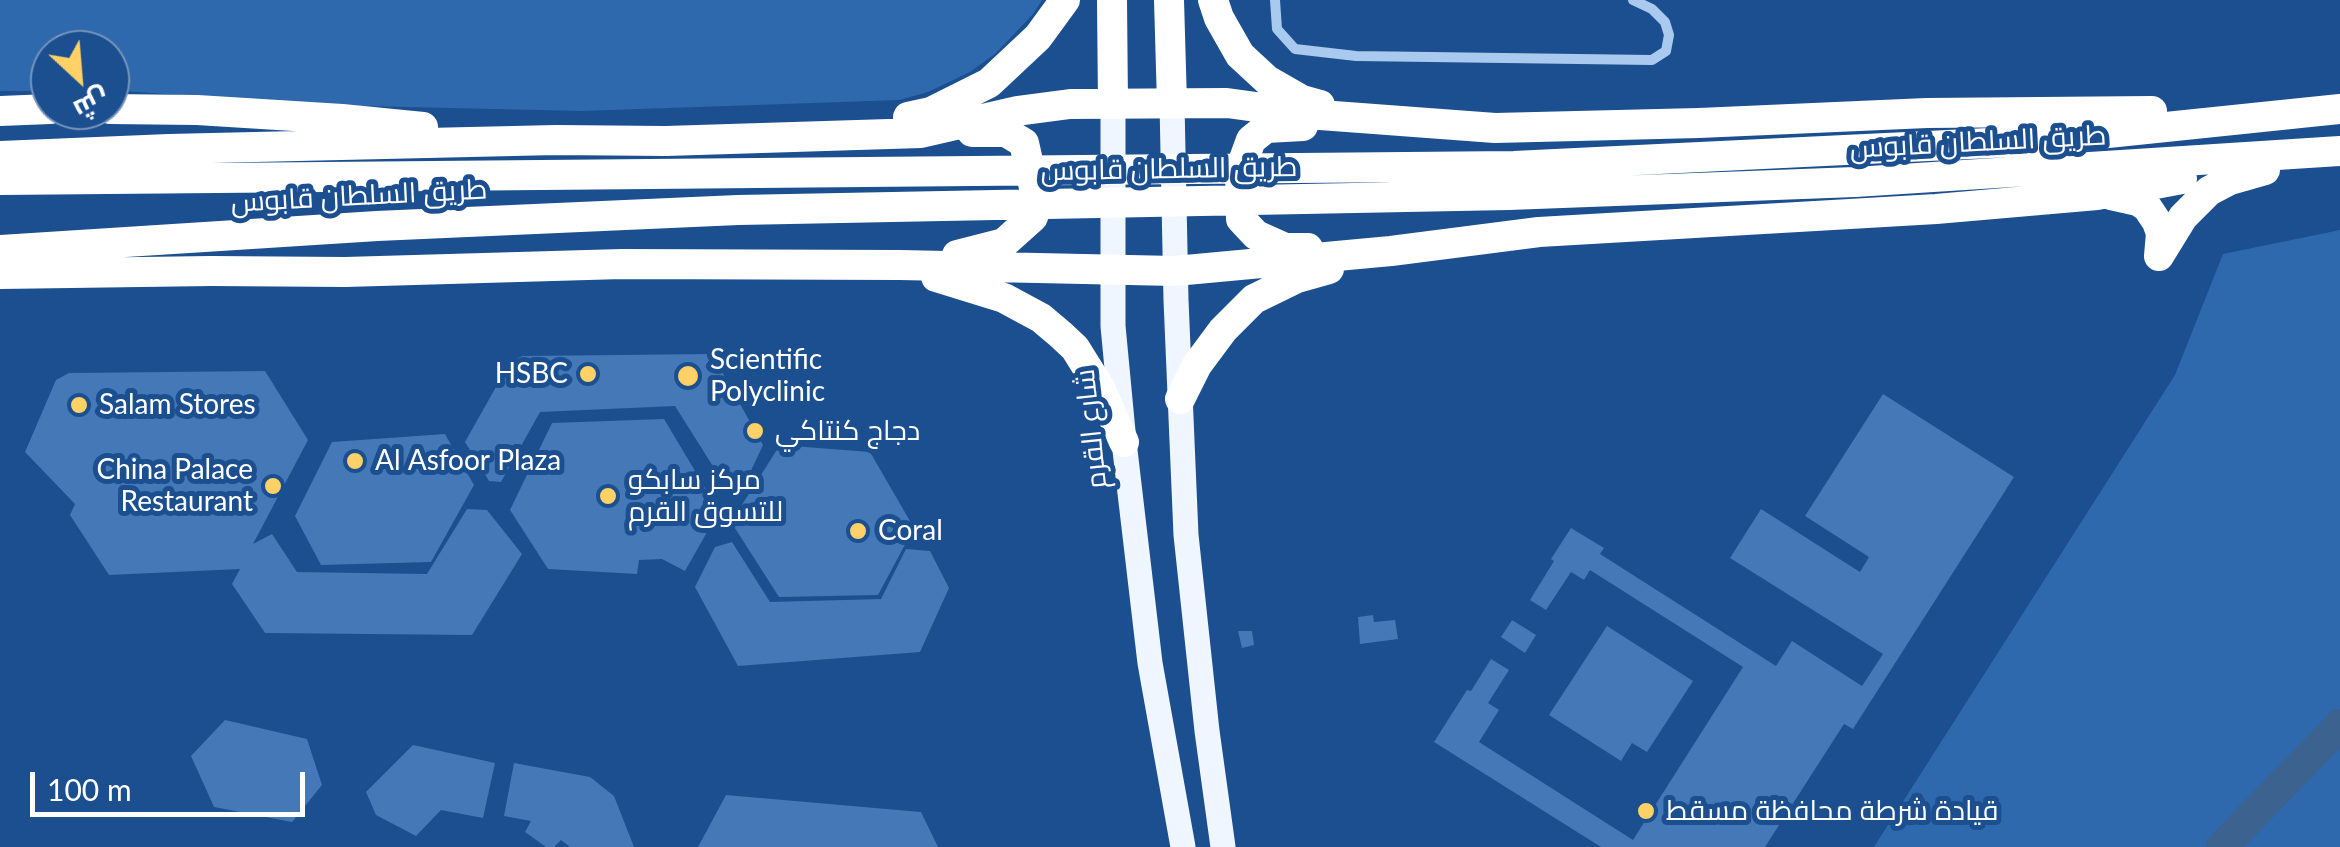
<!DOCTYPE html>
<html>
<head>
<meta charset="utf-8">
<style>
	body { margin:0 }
	#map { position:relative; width:2340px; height:847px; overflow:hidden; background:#1b4f8f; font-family:Lato,Cairo,sans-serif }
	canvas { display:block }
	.north { position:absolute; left:30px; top:30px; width:100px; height:100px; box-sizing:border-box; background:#1b4f8f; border:2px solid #7695bc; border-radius:50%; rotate:154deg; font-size:28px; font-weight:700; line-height:40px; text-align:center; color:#fff }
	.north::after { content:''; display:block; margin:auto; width:35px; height:45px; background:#ffd166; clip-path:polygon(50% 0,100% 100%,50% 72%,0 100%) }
	.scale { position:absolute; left:30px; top:772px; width:275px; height:45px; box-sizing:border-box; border:5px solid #fff; border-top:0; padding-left:12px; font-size:30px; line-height:35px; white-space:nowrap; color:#fff; -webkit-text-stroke:8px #1b4f8f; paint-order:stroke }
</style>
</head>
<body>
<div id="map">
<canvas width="2340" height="847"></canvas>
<div class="north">ش</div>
<div class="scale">100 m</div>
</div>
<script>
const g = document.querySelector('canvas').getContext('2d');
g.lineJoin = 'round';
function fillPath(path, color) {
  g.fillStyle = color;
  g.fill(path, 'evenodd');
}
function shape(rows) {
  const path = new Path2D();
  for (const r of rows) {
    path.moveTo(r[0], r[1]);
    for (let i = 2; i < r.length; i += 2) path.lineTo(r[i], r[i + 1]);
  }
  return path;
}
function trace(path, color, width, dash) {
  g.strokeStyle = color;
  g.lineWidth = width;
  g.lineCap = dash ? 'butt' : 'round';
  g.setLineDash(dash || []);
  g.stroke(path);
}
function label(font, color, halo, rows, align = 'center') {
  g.font = font + ' Lato,Cairo,sans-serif';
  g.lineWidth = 10;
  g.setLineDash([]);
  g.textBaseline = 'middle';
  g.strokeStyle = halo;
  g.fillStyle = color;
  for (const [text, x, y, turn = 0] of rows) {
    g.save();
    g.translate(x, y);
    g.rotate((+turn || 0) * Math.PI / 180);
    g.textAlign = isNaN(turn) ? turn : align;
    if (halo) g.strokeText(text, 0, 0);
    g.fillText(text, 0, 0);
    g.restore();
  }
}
const green = shape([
	[0,0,1042,0,1034,13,996,53,970,72,928,92,899,100,582,111,317,105,110,90,110,50,50,50,50,91,0,91],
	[2340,230,2340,847,1874,847,2175,375,2223,254]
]);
const river = shape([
	[2222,847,2340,725]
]);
const building = shape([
	[712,354,763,445,748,477,726,487,675,406,540,412,501,482,489,481,465,442,510,362,522,356],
	[265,371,308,440,253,544,272,534,297,572,427,574,467,509,487,510,522,554,472,635,265,633,232,584,240,569,109,575,70,515,75,504,25,452,56,380,69,373],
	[1883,394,2014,477,1853,729,1844,724,1765,847,1601,847,1434,742,1467,690,1471,691,1491,659,1509,670,1488,703,1499,710,1479,742,1633,840,1743,667,1590,570,1584,580,1571,572,1546,610,1530,600,1554,561,1551,559,1571,528,1604,548,1600,554,1776,666,1792,641,1862,686,1883,654,1730,558,1761,509,1860,572,1869,557,1805,516],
	[664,419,719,511,685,571,662,559,639,560,637,574,548,569,510,510,552,423],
	[445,434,474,485,431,562,321,565,295,516,332,442],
	[780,445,870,452,914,528,878,595,779,597,731,522],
	[732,542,770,602,881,599,906,549,930,551,949,588,920,652,738,666,695,587,715,547],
	[1373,615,1374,622,1395,620,1398,639,1360,644,1358,617],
	[1512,620,1536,635,1525,653,1501,637],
	[1607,626,1693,681,1647,752,1632,743,1621,761,1549,715],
	[1238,631,1252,631,1254,645,1242,648],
	[225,720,307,739,322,785,292,822,214,807,191,756],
	[413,745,495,763,483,818,441,810,416,836,376,815,366,792],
	[514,763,590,777,614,796,634,847,570,847,561,840,554,847,546,847,525,832,531,821,504,816],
	[726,795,921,812,938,847,698,847]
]);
const street = shape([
	[1275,0,1277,29,1295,49,1356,56,1652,60,1666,51,1669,35,1665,22,1652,9,1633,0]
]);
const primary = shape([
	[1172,103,1176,300,1186,535,1207,731,1223,847],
	[1113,104,1113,326,1124,442,1150,663,1183,847]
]);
const highway = shape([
	[1112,0,1113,104],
	[1169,0,1172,103],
	[1213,0,1219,18,1240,55,1267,80,1302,100,1320,105],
	[110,109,197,110,342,119,423,127],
	[0,111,50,109],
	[908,117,931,112,989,83,1038,37,1065,0],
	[1303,126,1266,128,1251,140,1240,170,1241,219,1256,235,1285,248,1308,248],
	[0,156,169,149,556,140,666,141,921,133,1017,111,1070,104,1227,103,1307,114,1495,128,1699,123,1927,113,2152,111],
	[0,180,1514,166,2031,141,2340,109],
	[2111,195,2138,201,2147,207,2157,222,2161,233,2159,256],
	[0,250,377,226,738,210,1509,195,1855,182,2340,151],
	[957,255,1004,243,1033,217,1037,201,1024,143,1006,132,972,132],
	[2159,256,2183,217,2209,191,2230,180,2265,170],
	[0,274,211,271,345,272,622,264,900,265,1175,271,1391,251,1539,232,1936,209,2097,195,2182,179],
	[936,277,1004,298,1041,318,1060,334,1075,348,1100,388,1124,442],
	[1180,399,1197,365,1223,330,1254,299,1297,278,1329,269]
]);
const markers = [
	[588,374,10,"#ffd166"],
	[688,376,12,"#ffd166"],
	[79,405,10,"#ffd166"],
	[755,431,10,"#ffd166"],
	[355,461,10,"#ffd166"],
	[273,486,10,"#ffd166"],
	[608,496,10,"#ffd166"],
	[858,531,10,"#ffd166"],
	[1646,811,10,"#ffd166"]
];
const streetNames = [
	["طريق السلطان قابوس",1978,142,-3],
	["طريق السلطان قابوس",1169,169,-1],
	["طريق السلطان قابوس",359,196,-3],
	["شارع القرم",1091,429,-96]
];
const poiNames = [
	["Scientific",710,360],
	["Polyclinic",710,392],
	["HSBC",568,374,"right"],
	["Salam Stores",99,405],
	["دجاج كنتاكي",775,431],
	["Al Asfoor Plaza",375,461],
	["China Palace",253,470,"right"],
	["Restaurant",253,502,"right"],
	["مركز سابكو",628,480],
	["للتسوق القرم",628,512],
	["Coral",878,531],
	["قيادة شرطة محافظة مسقط",1666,811]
];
fillPath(green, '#2e69ad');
trace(river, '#3c6290', 32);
fillPath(building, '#4478b7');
trace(street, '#a9c9ee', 10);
trace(primary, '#f0f6ff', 25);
trace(highway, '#fff', 30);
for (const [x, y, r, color] of markers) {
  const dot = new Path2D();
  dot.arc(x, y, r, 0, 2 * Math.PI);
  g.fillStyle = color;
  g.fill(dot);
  trace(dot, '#1b4f8f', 4);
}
label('28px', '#fff', '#1b4f8f', streetNames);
label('28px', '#fff', '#1b4f8f', poiNames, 'left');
</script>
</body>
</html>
